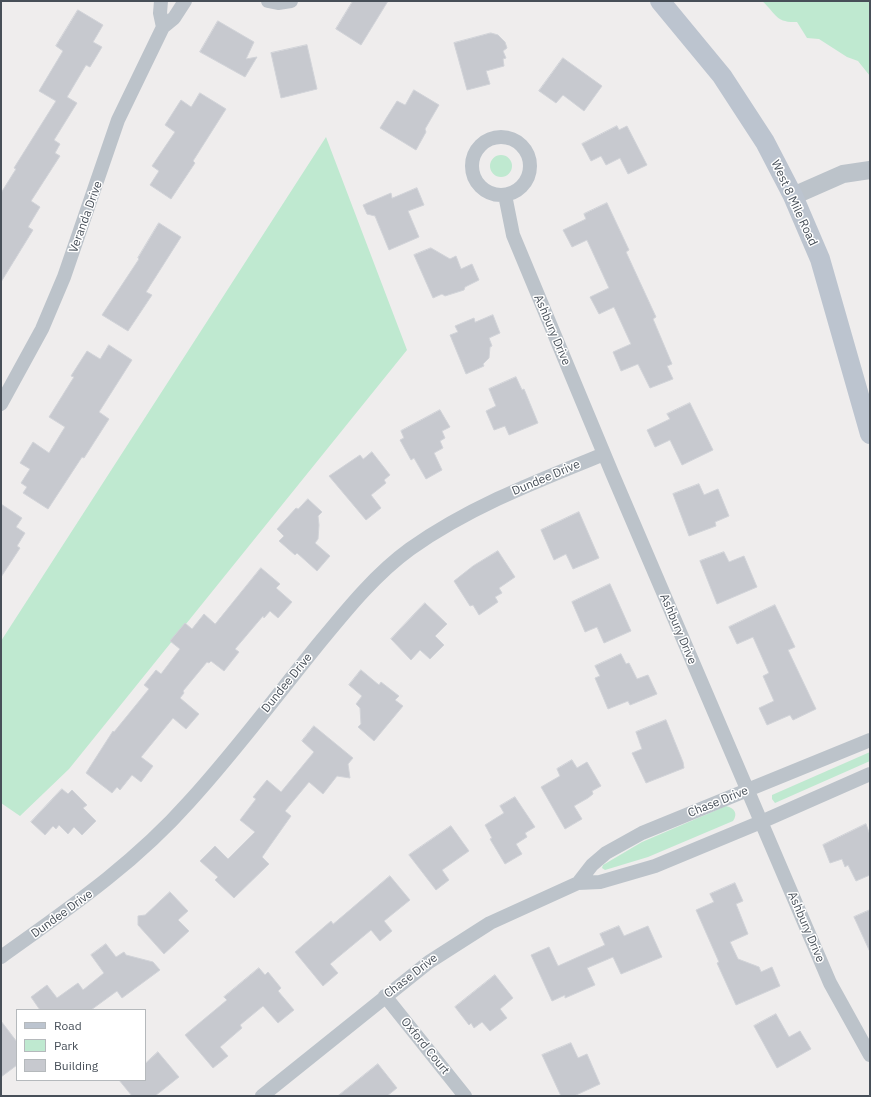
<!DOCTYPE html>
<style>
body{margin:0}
#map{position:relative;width:871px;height:1097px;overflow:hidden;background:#efeded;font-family:"IBM Plex Sans",sans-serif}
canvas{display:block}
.frame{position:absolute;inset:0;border:2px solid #474f58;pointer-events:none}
.legend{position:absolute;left:16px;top:1009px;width:130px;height:72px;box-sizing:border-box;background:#fff;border:1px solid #b5b9bc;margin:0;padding:5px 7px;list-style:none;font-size:12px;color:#474f58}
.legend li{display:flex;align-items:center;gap:8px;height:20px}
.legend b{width:20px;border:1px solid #b5b9bc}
</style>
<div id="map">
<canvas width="871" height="1097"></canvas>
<div class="frame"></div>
<ul class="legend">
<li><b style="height:5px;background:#bcc4cf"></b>Road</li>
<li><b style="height:11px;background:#bfe9d0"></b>Park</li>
<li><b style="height:11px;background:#c7c9cf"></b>Building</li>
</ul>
</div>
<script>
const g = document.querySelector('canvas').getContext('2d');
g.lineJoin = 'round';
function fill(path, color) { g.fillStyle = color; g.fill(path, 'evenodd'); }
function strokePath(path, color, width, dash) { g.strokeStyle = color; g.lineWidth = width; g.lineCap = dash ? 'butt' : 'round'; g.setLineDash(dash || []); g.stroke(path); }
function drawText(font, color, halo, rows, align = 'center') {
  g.font = font + ' "IBM Plex Sans",sans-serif'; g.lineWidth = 3; g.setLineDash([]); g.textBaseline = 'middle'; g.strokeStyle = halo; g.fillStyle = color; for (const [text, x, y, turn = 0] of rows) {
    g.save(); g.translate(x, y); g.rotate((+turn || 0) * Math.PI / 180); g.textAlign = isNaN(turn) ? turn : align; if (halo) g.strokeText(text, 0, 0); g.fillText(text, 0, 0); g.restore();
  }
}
fill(new Path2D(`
 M762,1H870V76L858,61L847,57L819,39L807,38L797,22C775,23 776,13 762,1Z
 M326,137L407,350L69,769L20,816L1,803V641Z
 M490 166a11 11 0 1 1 22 0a11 11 0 1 1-22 0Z
 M870,752V761L775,803L772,799V795Z
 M726,806C735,808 738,814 733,821L648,857L605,870L602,868L603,865L642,842Z`), '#bfe9d0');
const building = new Path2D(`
 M353,1H388L361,45L336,29Z
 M78,10L103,25L93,42L102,47L90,67L86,65L67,97L77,103L54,140L60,144L55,153L60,156L31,201L40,207L28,227L33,230L1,282V193L16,169L14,168L56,101L39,91L63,51L56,46Z
 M218,21L254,42L246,59L257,57L245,77L200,52Z
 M491,33L498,35L505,42L507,48L503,51L506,58L503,59L504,66L486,71L490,84L467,90L454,43Z
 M307,45L317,89L281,98L271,53Z
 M563,58L602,86L584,111L563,95L556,103L539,91Z
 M414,90L439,105L425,129L426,132L416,150L380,128L397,101L405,105Z
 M200,93L226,109L193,161L195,163L171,199L150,185L159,171L152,166L175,132L165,125L181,100L191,107Z
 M617,126L619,130L627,126L647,165L628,174L620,158L606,165L601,156L591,161L582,144Z
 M417,188L424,205L408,211L419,237L389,250L375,216L367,214L363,205L391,193L392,198Z
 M607,203L629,250L626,252L656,317L653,319L672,364L667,366L673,379L650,388L638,364L621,371L613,352L631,344L614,307L599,314L590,297L609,288L587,240L572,247L563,230L586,219L584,214Z
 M159,223L181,237L146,292L152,295L128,331L102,315L139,259L138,258Z
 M431,248L450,259L456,256L461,269L472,264L479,280L465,287L464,290L445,296L442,294L433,298L414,255Z
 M493,315L500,333L489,338L492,346L490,347L489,358L483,364L484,366L466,374L450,335L458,332L455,326L474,318L475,322Z
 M109,345L132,360L99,412L109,419L84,458L82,457L48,509L23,493L27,487L21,483L30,469L20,463L33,442L49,453L65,427L49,417L74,377L71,376L87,351L100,359Z
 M516,377L522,390L524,389L538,423L509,435L505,426L494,430L486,411L496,406L489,389Z
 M690,403L713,450L682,465L670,440L655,447L647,430L670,419L667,414Z
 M440,410L450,427L442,431L445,438L440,441L443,448L434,453L442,470L426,479L414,458L411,460L400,440L404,438L401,431Z
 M372,452L390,475L384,480L386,483L371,495L381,508L366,520L329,476L360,455L363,459Z
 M699,484L704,495L718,489L729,516L715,522L716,526L689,536L673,494Z
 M308,499L322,512L318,516L319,525L318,539L315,543L330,556L317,571L297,553L295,555L279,541L284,536L277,529L296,508L298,509Z
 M1,504L22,518L16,527L25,533L17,546L20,548L1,577Z
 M579,512L599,558L573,569L566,554L554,560L541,530Z
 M498,551L515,577L499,588L502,593L495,597L498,602L479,615L473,605L470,606L454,581L473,566Z
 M724,552L729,562L744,556L757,587L717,604L700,561Z
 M261,568L280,584L276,588L292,602L278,618L270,611L264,618L263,616L235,649L239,652L224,671L211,661L209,663L207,662L183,691L184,693L180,698L199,714L186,729L173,718L141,757L153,766L141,782L132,775L120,790L117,787L112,793L86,773L113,731L114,732L149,689L144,685L156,670L161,674L180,649L170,641L185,623L192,629L204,614L215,624Z
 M610,584L631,631L604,643L597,627L585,632L572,602Z
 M425,603L447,624L435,636L444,645L430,659L420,650L411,660L391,639Z
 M775,605L795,647L788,650L816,709L793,720L790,715L767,725L759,708L774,701L763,676L769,673L753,637L737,644L729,627Z
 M621,654L626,664L629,663L637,679L648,675L657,694L630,705L628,701L608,709L595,678L600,676L595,666Z
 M361,670L379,685L381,682L399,696L395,700L403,706L374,741L358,727L361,724L360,708L356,704L362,696L349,685Z
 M666,720L683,762L684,768L646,783L632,753L642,749L636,732Z
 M314,726L353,758L348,764L350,778L337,776L323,794L309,782L285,811L291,816L262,857L269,864L234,898L215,880L218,877L200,861L215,846L228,859L255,832L240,820L256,799L253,797L267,780L281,792L314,752L302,741Z
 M572,760L577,768L587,762L601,786L592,791L593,794L588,798L574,806L582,819L565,829L541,787L560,776L557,769Z
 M62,789L68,794L72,790L87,805L83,808L96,821L82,835L74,827L68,834L59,825L56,829L53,826L45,835L31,822Z
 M515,797L535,827L525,833L527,837L516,844L522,854L505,864L490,839L492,838L485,825L504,813L500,806Z
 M866,824L870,835V875L856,881L848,865L845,867L842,859L830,863L823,845Z
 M451,826L469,851L442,870L449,880L436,890L409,855Z
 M390,876L410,900L384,921L392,931L380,941L371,930L330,964L338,973L323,986L295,952L331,921L333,924Z
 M735,883L743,901L736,904L748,934L730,942L738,959L759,967L761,972L772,967L780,986L736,1005L717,963L719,962L696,910L714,902L710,894Z
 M170,892L188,911L178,920L189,931L164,954L138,925V916L145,915Z
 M870,910V952L854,917Z
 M619,926L624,936L648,926L662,957L621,974L613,957L587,968L595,985L565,998V995L552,1001L531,955L549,947L558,966L605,945L600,934Z
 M106,944L116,957L124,952L126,955L153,962L160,970L122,998L117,991L91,1010H40L31,997L47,985L57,998L78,983L83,990L104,973L91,955Z
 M259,968L265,975L268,972L281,988L278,991L294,1010L278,1023L263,1006L240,1025L242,1028L220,1047L228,1056L213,1068L185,1035L227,1000L224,997Z
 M495,975L513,998L500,1009L507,1018L490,1031L482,1022L474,1028L471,1023L469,1025L455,1007Z
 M776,1014L789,1037L800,1031L811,1049L777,1068L754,1026Z
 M1,1021L17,1042V1065L1,1077Z
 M571,1043L578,1058L587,1054L600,1084L574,1096H561L542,1055Z
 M158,1052L179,1077L155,1096H132L119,1080H145V1064Z
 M378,1064L397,1088L387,1096H338Z`);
fill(building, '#c7c9cf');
strokePath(building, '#d1d3d8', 1);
strokePath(new Path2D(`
 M161,1L160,13L163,27
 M268,1L278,3L291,1
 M472 166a29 29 0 1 1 58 0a29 29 0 1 1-58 0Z
 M505,195L513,235L612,473L830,983L870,1055
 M1,404L42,329L64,277L118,120L163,27L174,18L185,1
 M578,883L592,865L606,853L642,833L870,740
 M1,957C68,909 134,864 189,802C234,753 274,699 316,647C344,613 374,575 410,549C469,507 537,481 604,454
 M385,996L465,1096
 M262,1096L429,962L490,923L578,883L600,882L655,866L761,822L870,774`), '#bcc3ca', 14);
strokePath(new Path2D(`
 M793,196L843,174L870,170`), '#bcc3ca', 18);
strokePath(new Path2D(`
 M660,1L722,76L765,142L793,196L820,259L870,434`), '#bcc4cf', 20);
drawText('12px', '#474f58', '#fff', [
 ["West 8 Mile Road",794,203,65],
 ["Veranda Drive",86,217,-70],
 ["Ashbury Drive",552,330,67],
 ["Dundee Drive",546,478,-23],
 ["Ashbury Drive",678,629,67],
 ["Dundee Drive",287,683,-51],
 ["Chase Drive",718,802,-22],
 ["Dundee Drive",62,914,-36],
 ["Ashbury Drive",806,927,67],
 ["Chase Drive",411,976,-38],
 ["Oxford Court",425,1046,51]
]);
</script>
